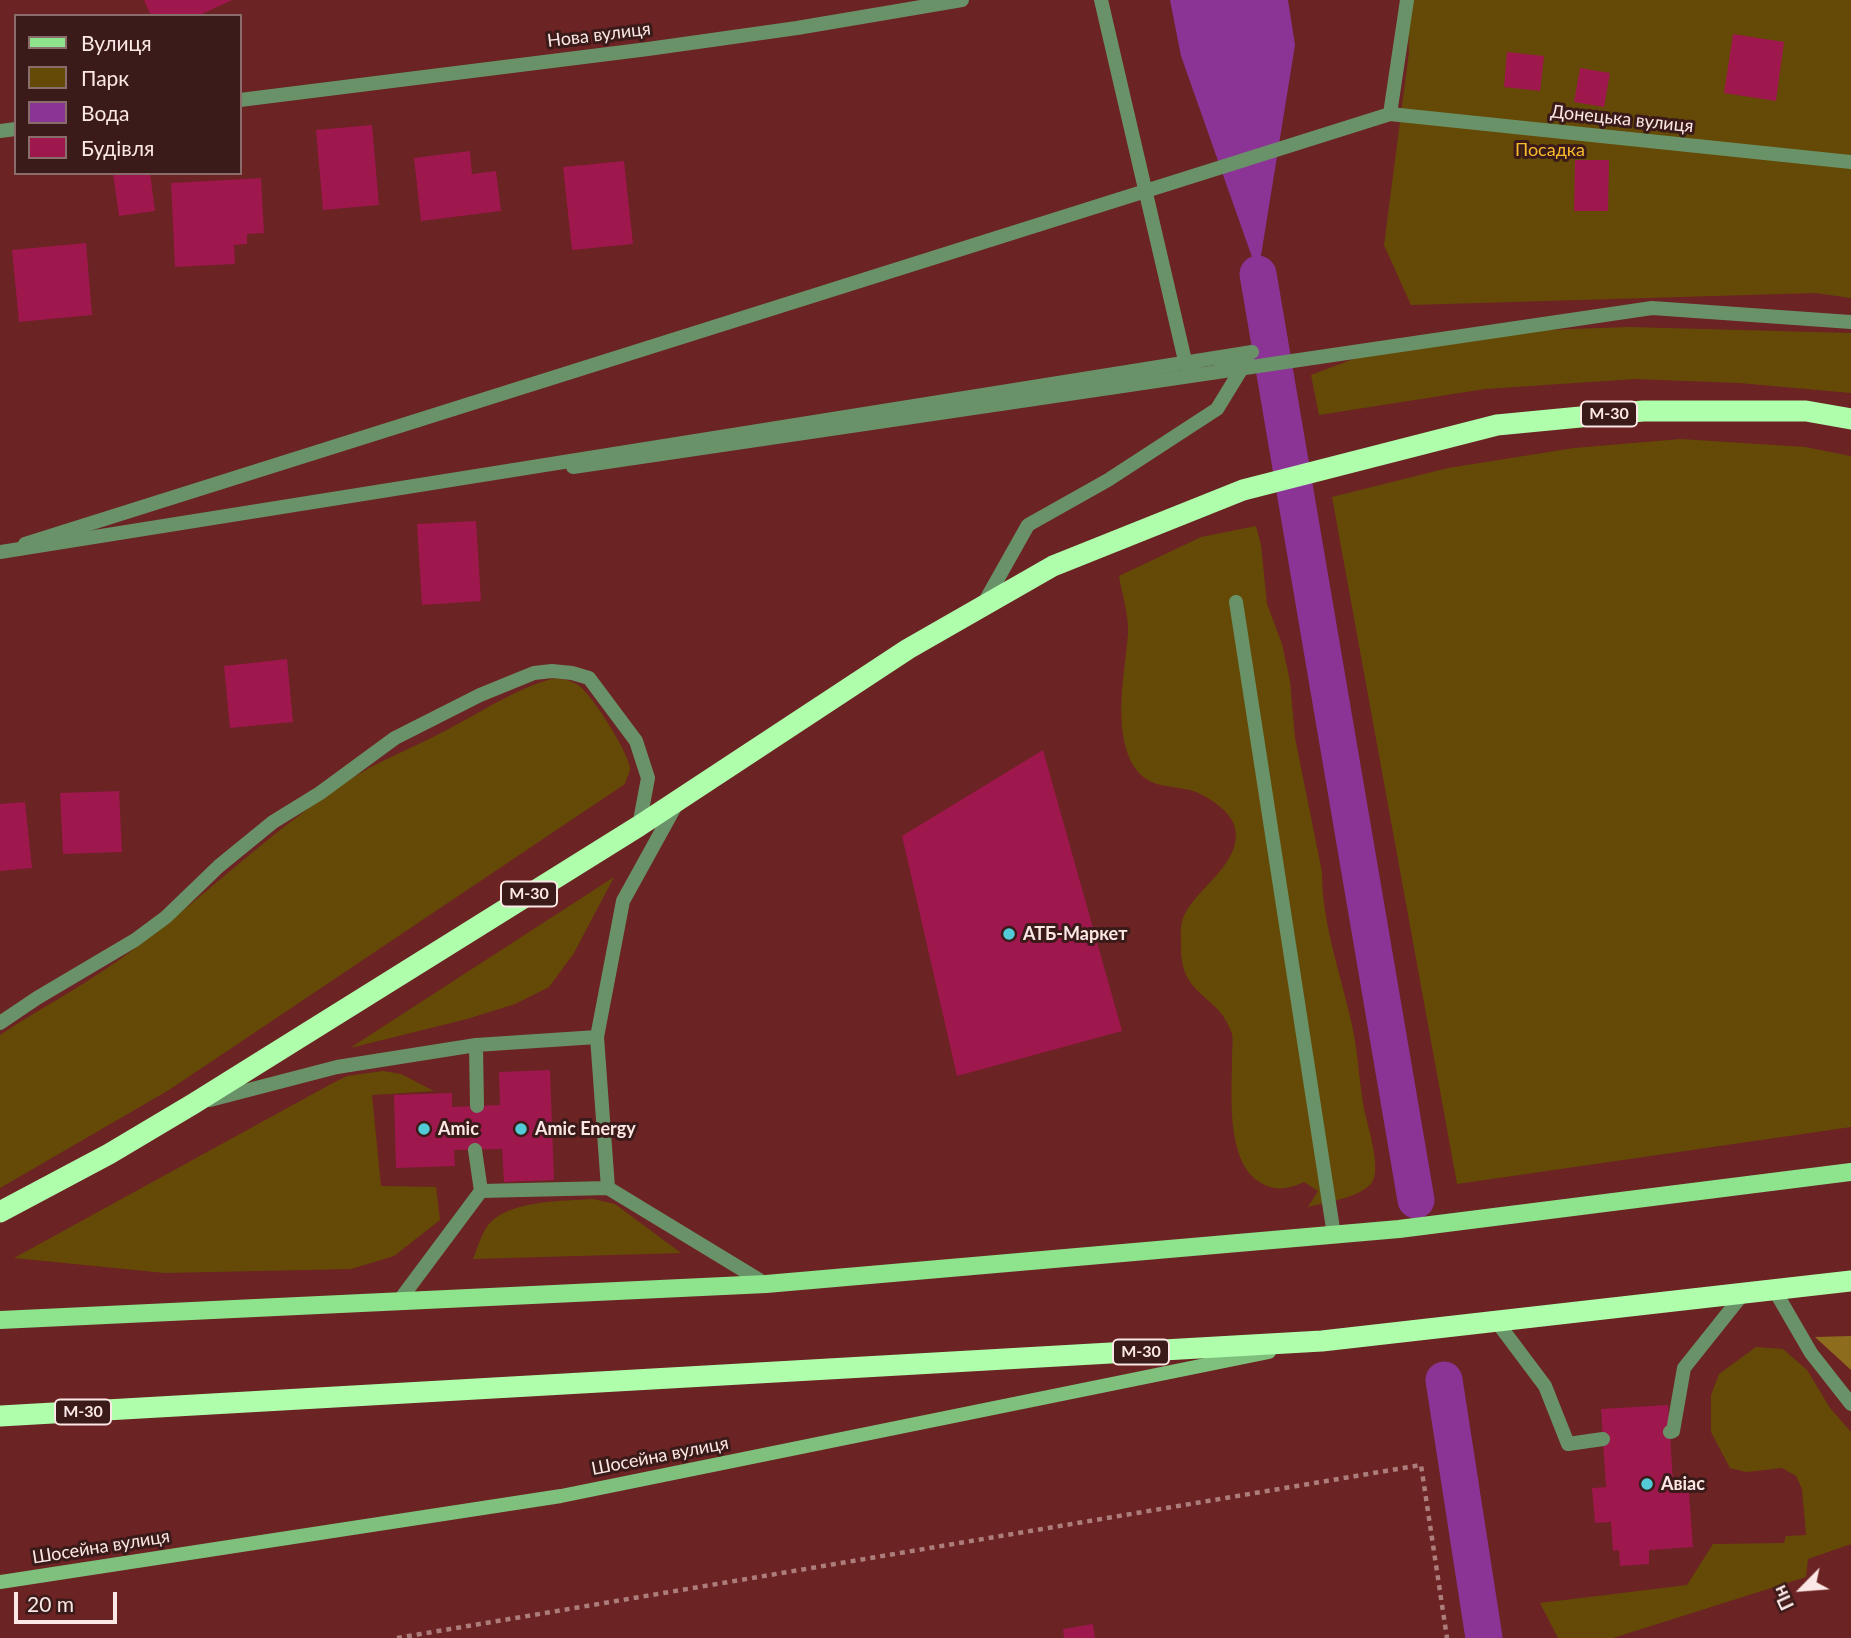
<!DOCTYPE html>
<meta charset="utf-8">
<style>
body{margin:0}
#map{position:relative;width:1851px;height:1638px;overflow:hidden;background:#6b2323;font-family:Lato,sans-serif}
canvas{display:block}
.legend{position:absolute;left:14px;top:14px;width:228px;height:161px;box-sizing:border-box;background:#3b1b19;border:2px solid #886d6b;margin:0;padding:9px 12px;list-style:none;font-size:21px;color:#fbe8e6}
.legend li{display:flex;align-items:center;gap:14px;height:35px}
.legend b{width:35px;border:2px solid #886d6b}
.north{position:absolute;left:1767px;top:1554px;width:70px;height:70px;-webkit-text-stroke:5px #3b1b19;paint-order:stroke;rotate:245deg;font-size:19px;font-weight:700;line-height:28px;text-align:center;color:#fbe8e6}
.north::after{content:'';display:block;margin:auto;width:24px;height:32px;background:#fbe8e6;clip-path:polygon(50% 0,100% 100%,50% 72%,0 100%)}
.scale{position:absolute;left:14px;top:1592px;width:103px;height:32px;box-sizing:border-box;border:4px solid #fbe8e6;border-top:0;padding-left:9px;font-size:21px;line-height:24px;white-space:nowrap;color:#fbe8e6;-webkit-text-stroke:5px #3b1b19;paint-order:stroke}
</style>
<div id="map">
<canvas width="1851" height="1638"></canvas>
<ul class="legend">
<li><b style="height:9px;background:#8ee38d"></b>Вулиця</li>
<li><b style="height:19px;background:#654a07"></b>Парк</li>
<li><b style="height:19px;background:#8c3496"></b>Вода</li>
<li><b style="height:19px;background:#9e184d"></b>Будівля</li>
</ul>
<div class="north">Пн</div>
<div class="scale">20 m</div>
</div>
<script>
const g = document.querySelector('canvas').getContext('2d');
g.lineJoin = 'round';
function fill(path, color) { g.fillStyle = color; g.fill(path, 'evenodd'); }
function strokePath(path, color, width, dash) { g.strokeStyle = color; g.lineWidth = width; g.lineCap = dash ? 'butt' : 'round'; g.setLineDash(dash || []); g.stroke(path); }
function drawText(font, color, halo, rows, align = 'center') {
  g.font = font + ' Lato,sans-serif'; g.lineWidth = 6; g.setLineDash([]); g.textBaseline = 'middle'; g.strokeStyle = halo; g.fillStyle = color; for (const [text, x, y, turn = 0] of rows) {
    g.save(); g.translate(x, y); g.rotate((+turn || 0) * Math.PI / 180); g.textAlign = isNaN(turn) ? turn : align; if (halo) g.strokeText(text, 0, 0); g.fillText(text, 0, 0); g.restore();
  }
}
fill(new Path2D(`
 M1407,0H1851V298L1815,293L1411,305L1384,245L1409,52Z
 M1629,327L1851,333V393L1739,383L1635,379L1485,389L1319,415L1311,375L1388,346L1485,332Z
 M1681,439L1805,447L1851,456V1127L1457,1184L1332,497L1448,468L1574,448Z
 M1256,526L1261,545L1267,604L1282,644L1290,681L1295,738L1322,872C1322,925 1341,974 1352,1025C1358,1052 1359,1081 1364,1109C1368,1126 1379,1163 1374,1178C1368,1197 1326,1202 1308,1207L1318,1191L1304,1182C1286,1190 1272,1192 1255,1179C1226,1154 1232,1092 1232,1057C1232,1049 1234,1039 1231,1031C1217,992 1179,998 1181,943C1181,937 1180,928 1182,922C1189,892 1243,866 1235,828C1232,812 1208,796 1193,791C1174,785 1154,789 1139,773C1110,739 1125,674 1128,634C1129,615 1122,594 1119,576L1201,537Z
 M551,679C562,679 568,679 578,685C591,693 629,753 630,768C630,773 626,779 625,784L169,1090L0,1188V1035C44,1006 92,981 134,949C205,896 269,833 343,784C378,760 419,746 456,725C488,708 516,689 551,679Z
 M614,877L574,953L549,987L515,1004L467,1019L350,1048Z
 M383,1071L401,1074L434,1091L372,1095L381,1186L436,1187L440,1220L394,1256L351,1269L165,1273L14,1258L331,1084L347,1076Z
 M593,1199L615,1204L681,1253L473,1259C477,1249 482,1232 489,1224C510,1200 564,1201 593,1199Z
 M1756,1347L1783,1349L1807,1370L1830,1408L1851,1432V1544L1808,1559L1806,1577L1613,1638H1558L1540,1603L1687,1585L1713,1544L1784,1543L1786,1536L1806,1535L1802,1489L1796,1476L1782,1468L1746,1472L1730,1468L1711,1432V1395L1719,1374Z`), '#654a07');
fill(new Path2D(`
 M1851,1336V1370L1815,1337Z`), '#8e6c1d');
fill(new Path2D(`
 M1170,0H1288L1295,45L1258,274L1181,56Z`), '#8c3496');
strokePath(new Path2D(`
 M1258,274L1416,1200
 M1444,1380L1484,1638`), '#8c3496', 37);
fill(new Path2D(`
 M144,0H232L198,16H151Z
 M1733,34L1784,42L1776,101L1724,93Z
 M1507,52L1544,56L1540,91L1504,87Z
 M1580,68L1610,73L1604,107L1574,102Z
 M372,125L379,205L323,210L316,130Z
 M470,151L472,174L496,171L501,211L421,221L414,158Z
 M1575,160H1609L1608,211H1574Z
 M624,161L633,244L572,250L563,167Z
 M113,173H150L155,211L119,216Z
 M261,178L264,233L247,234V244L234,245L235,264L175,267L171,183Z
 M86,243L92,315L19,322L12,250Z
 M476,521L481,601L422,605L417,524Z
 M287,659L293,722L230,728L224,666Z
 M1043,750L1122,1031L957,1076L902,836Z
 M119,791L122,852L63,854L60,793Z
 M25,802L32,868L0,871V804Z
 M550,1070L554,1180L504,1182L502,1149L454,1150L455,1166L396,1168L394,1095L452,1093V1107L500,1105L499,1072Z
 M1668,1405L1673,1481L1688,1480L1693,1547L1649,1550V1564L1620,1566L1619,1550L1613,1551L1611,1522L1595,1523L1592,1488L1606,1487L1601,1409Z
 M1093,1624L1095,1638H1064L1063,1629Z`), '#9e184d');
strokePath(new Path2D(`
 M397,1638L1421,1465L1447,1638`), '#ad7d7c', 4.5, [5, 5]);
strokePath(new Path2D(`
 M1390,114L1851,162
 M1236,602L1334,1235
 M983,605L1028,525L1108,480L1217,409L1247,360
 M597,1037L608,1188
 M476,1045L477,1106
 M210,1100L337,1067L476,1045L597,1037L623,901L676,805
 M475,1150L481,1191
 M1775,1291L1811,1353L1851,1404
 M399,1301L481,1191L608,1188L766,1284
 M1497,1322L1545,1386L1568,1444L1603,1439
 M1670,1432L1673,1431L1684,1368L1743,1294`), '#699268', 14);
strokePath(new Path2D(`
 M1101,0L1186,365L1195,363
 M240,100L648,49L797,28L962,0
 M0,131L16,129
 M573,467L1652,308L1851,322
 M25,544L1390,114L1407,0
 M0,1023L37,998L135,940L166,917L219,866L273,822L320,793L395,738L480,695L534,673L552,671L572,673L589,678L636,741L648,778L639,826`), '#699268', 14);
strokePath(new Path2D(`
 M0,1582L561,1496L1269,1352`), '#7fc07d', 14);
strokePath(new Path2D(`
 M0,1320L766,1284L1399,1229L1851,1172`), '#8ee38d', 18);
strokePath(new Path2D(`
 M0,1212L109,1154L193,1104L639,826L908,649L1053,566L1243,490L1497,425L1643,411H1806L1851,419
 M0,1416L1322,1341L1851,1281`), '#aefeac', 21);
strokePath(new Path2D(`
 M0,552L1252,352L1218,360`), '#699268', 14);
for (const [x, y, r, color] of [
 [1009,934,7,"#52cbd7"],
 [424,1129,7,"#52cbd7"],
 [521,1129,7,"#52cbd7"],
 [1647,1484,7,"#52cbd7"]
]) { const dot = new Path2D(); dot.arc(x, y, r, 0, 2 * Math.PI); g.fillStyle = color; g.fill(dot); strokePath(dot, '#3b1b19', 2.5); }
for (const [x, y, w] of [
 [1609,414,56],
 [529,894,56],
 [1141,1352,56],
 [83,1412,56]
]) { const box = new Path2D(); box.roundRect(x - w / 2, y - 12.5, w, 25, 5); g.fillStyle = '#3b1b19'; g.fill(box); strokePath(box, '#fbe8e6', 2); }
drawText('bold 16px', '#fbe8e6', null, [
 ["М-30",1609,414],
 ["М-30",529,894],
 ["М-30",1141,1352],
 ["М-30",83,1412]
]);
drawText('18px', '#fbe8e6', '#3b1b19', [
 ["Нова вулиця",599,35,-7],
 ["Донецька вулиця",1622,119,6],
 ["Шосейна вулиця",660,1456,-11],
 ["Шосейна вулиця",101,1547,-9]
]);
drawText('18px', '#f7bc2b', '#3b1b19', [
 ["Посадка",1550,150]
]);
drawText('bold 18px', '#fbe8e6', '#3b1b19', [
 ["АТБ-Маркет",1023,934],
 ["Amic",438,1129],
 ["Amic Energy",535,1129],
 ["Авіас",1661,1484]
], 'left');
</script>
